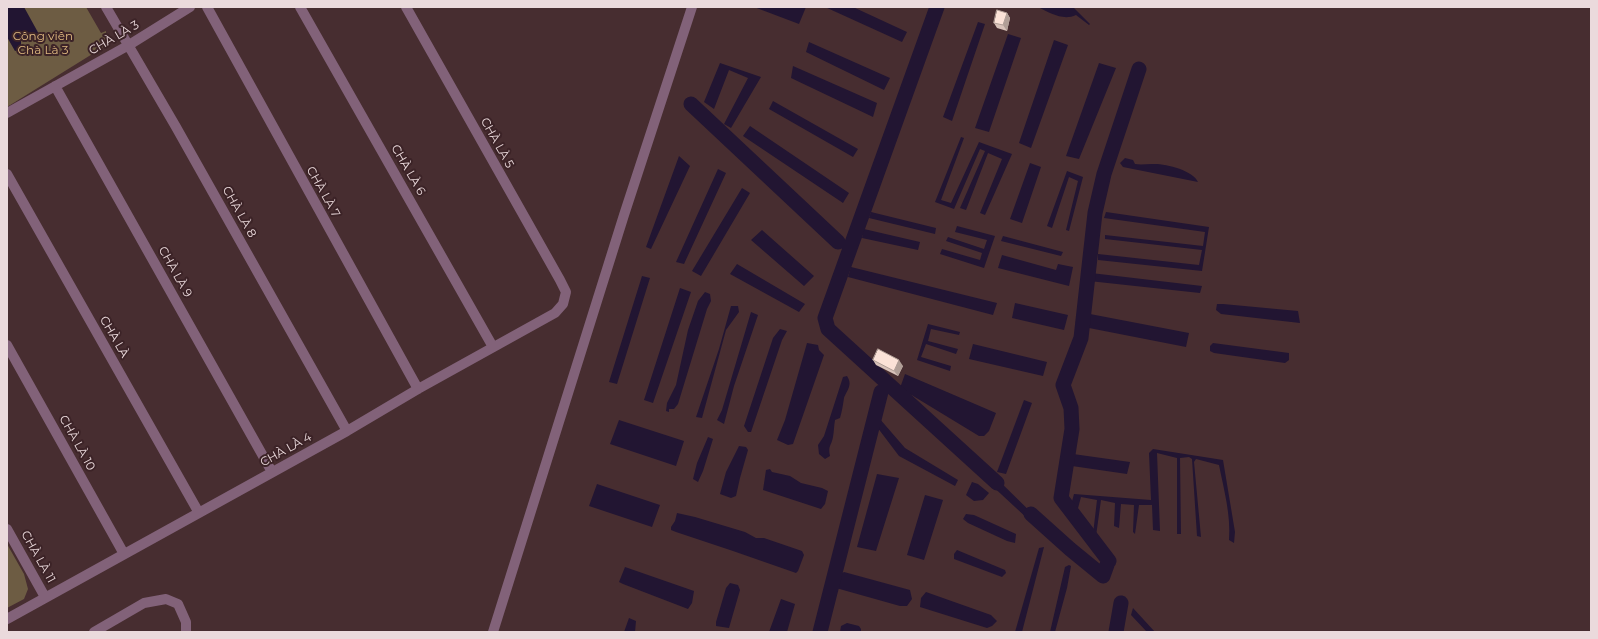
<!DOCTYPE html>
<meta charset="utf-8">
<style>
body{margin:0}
#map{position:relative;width:1598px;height:639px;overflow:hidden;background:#472d30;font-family:Montserrat,sans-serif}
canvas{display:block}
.frame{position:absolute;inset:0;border:8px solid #ebdadc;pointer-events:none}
</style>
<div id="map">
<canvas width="1598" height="639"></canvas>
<div class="frame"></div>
</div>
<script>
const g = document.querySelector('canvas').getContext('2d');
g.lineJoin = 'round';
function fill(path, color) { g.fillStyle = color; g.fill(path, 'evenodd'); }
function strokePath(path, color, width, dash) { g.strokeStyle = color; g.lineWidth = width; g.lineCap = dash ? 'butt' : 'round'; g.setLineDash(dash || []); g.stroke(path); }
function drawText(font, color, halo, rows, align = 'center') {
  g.font = font + ' Montserrat,sans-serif'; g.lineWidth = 4; g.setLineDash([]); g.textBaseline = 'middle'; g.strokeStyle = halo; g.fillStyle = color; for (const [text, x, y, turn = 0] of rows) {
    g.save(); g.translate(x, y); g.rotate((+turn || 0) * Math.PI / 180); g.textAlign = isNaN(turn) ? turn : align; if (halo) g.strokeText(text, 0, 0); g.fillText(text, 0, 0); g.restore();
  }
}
fill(new Path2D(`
 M7,7H86L101,33L106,31V43L102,48L7,107Z
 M7,544L24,574L28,589L24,599L7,608Z`), '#6d5c43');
fill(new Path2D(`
 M7,7H24L40,36L38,38C30,37 28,34 21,41V46L18,50L15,51L7,37Z
 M754,7H806L799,24Z
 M825,7H853L907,32L902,42Z
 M1038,7H1073L1090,24L1089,25L1076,15C1063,21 1050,13 1038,7Z
 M978,22L985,24L952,121L943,117Z
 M1008,34L1021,38L989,132L975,128Z
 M1054,40L1068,45L1031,148L1019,143Z
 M809,42L890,78L884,90L806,52Z
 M720,63L761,77L731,128L724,124L748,78L729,70L714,109L704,102Z
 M1099,63L1116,68L1079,159L1066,156Z
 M793,66L877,103L873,117L791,78Z
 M773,101L858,149L853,157L769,109Z
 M750,126L849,193L843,203L743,136Z
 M961,137L964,138L941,200L951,203L979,142L1012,154L985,215L980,213L1002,159L988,153L966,210L960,208L985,151L980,149L954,209L935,202Z
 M679,156L690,166L651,249L646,247Z
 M1125,158L1133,160L1135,164C1141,165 1146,164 1152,164C1164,163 1193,170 1198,182L1123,167L1120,163Z
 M1030,163L1041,167L1022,223L1010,219Z
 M718,169L726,173L684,264L676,262Z
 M1067,171L1083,177L1069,231L1066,230L1078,181L1069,177L1052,228L1047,226Z
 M742,188L750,193L701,276L692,271Z
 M871,212L936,228L935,234L869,218Z
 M1106,212L1209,227L1202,271L1098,260V254L1199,265L1202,250L1105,239V235L1203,246L1205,232L1104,218Z
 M957,226L995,236L984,268L940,254L942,249L980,260L982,253L946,241L948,237L984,249L987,240L955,232Z
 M864,229L920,242L918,250L862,238Z
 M762,230L814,276L804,286L751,240Z
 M1003,236L1063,252L1061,256L1001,241Z
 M1002,255L1056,270L1058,264L1073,267L1069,286L998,268Z
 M737,264L805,304L799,312L730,274Z
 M851,267L997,303L993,315L848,277Z
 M1091,273L1202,286L1200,293L1089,281Z
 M642,276L650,278L617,384L609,382Z
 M680,288L691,292L653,403L644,400Z
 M705,292L710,294L711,301L707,309L678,404L674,409H669V412L666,411L667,403L676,385L688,330L698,301Z
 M1015,303L1068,315L1064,330L1012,318Z
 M1217,304H1223L1298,311L1300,323L1221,314L1216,310Z
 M731,306H738L739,312L726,330L702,418L696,417L719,349Z
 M751,312L758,315L734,386L724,424L717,420L722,410Z
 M1090,314L1189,333L1186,347L1089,328Z
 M928,324L960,332L959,335L931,329L928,341L958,349L956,354L926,344L921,357L951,366L950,371L917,360Z
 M780,329L787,331L782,340L751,432H748L744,426L773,338Z
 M807,343L818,345L819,350L824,355L793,444L788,445L777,440L785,420Z
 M1213,343L1289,353V360L1285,363L1214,353L1210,351V346Z
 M973,344L1047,362L1043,376L969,359Z
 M905,374L996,413L989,431L984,436H979L900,388Z
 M847,376C853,385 847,390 844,398C843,405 842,411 840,418L835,420C834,426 834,431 833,437C831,447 828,445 830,456L825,459L819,454L818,445L824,436L843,377Z
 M1024,400L1032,403L1006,474L997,472Z
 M879,418L905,448L958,480L955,486L899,456L874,423Z
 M619,420L684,441L676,466L610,444Z
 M708,437L713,439L703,471L698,482L693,479L697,463Z
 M739,446L746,447L748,450L740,478L736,496L731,498L720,494L726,472Z
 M1153,449L1223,460L1235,532L1234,543L1229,540C1231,515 1224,490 1219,465L1196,459L1194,462L1201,537L1197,536L1192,459L1189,457L1180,458L1181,534H1177V458L1157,453L1160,531L1153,530L1152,505H1139L1135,534L1133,532L1134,505L1121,504L1119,528L1114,526L1115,503L1101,500L1096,536L1093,534L1097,500L1081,497L1077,512L1071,505L1074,494L1151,500L1149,453Z
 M1073,454L1130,462L1127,474L1072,466Z
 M770,469L772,472L790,476L801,483L822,488L828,491L825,504L821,509L763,490L766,470Z
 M984,470L989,471L1047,528L1042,532L988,482L982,473Z
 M877,474L899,478L876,551L857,547Z
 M972,482L978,484L989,493L983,500L974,501L966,495Z
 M597,484L660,505L652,527L589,506Z
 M925,495L943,500L924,560L907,555Z
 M677,513L695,517L745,532L756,538H764L802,551L804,555L798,571L796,573L733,551L676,532L671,530V527L675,521Z
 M966,514L974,515L1016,534L1015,543L1007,541L968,523L963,519Z
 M1044,547L1022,632H1015L1039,548Z
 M957,550L1005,570L1006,573L1002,577L954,559V554Z
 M1069,565L1071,566L1067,588L1055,632H1050L1065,567Z
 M625,567L694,591L692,603L688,609L623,584L619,582Z
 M844,572L910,590L912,599L907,606H900L836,588L834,584L838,576Z
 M730,583L738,585L740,590L729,628L716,626V622L726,588Z
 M926,592L991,615L997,621L992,626L987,628L920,607L921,598Z
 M781,599L795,604L787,632H769Z
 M1133,608L1155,632H1147L1131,615Z
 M629,618L636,621L635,632H624Z
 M847,623L859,626L861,629V632H840L841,626Z`), '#221532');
strokePath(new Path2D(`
 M937,7L825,318L828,329L997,483
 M691,104L838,242
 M1031,514L1070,549L1103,576L1107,565
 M1109,561L1061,498L1072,429L1071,408L1063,385L1081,338L1095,213L1104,174L1139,69
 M820,632L881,392
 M1116,632L1121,603`), '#221532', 15);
strokePath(new Path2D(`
 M106,7L176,127L347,431
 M207,7L418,389
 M300,7L493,347
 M55,86L272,472
 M7,113L129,45L190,7
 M7,174L199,513
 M7,345L124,554
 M7,529L45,597
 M7,619L347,431L418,389L555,313L563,304L566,292L560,280L406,7
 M94,632L144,603L166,599L178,604L186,622V632
 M493,632L624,215L692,7`), '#826279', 10);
fill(new Path2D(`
 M1007,13L1010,18L1007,31L997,28L994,23Z
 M873,360L903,366L898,376L876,365Z`), '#d8c2b9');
fill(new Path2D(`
 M1007,13L1010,18L1007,31L1003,25Z
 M899,360L903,366L898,376L894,371Z`), '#b09e96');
const building = new Path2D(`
 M997,10L1007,13L1003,25L994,23Z
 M878,349L899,360L894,371L873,360Z`);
fill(building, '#fbe2d7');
strokePath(building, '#b09e96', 1);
drawText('12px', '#dfb980', '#3c2327', [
 ["Công viên",43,36],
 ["Chà Là 3",43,50]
]);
drawText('12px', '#ebdadc', '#3c2327', [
 ["CHÀ LÀ 3",114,38,-30],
 ["CHÀ LÀ 5",497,143,61],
 ["CHÀ LÀ 6",408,170,60],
 ["CHÀ LÀ 7",323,192,61],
 ["CHÀ LÀ 8",239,212,61],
 ["CHÀ LÀ 9",175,272,61],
 ["CHÀ LÀ",114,337,60],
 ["CHÀ LÀ 10",77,443,61],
 ["CHÀ LÀ 4",286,450,-29],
 ["CHÀ LÀ 11",38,557,61]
]);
</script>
